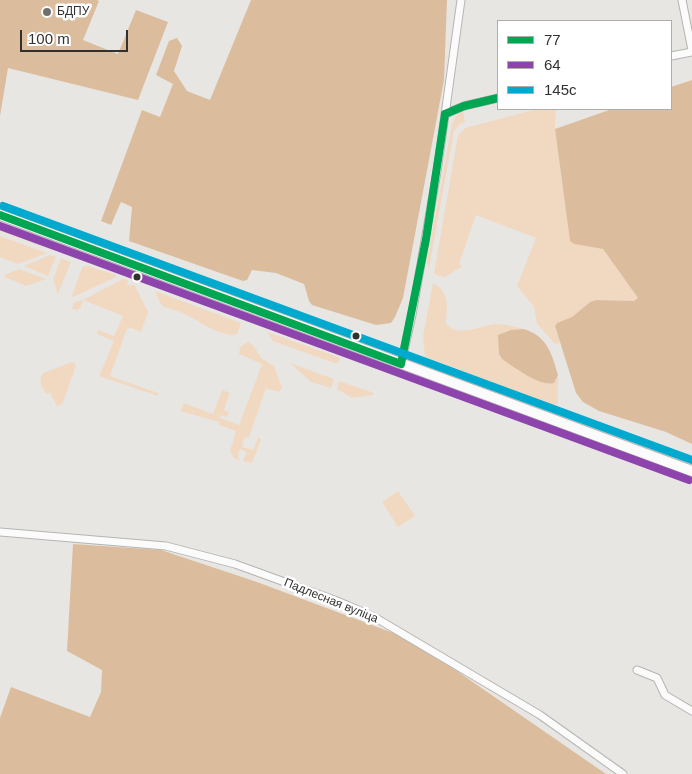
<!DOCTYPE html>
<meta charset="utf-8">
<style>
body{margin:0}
#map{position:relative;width:692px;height:774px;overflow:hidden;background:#e8e6e3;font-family:Arial,sans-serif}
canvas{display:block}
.legend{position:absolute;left:497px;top:20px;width:175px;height:90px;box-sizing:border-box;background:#fff;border:1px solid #adadac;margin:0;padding:6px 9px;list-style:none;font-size:15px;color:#333130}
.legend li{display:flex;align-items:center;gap:10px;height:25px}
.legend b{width:25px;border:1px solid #adadac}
.scale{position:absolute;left:20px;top:30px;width:108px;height:22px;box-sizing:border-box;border:2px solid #333130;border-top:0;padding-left:6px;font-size:15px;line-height:18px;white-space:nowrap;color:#333130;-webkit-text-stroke:4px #fff;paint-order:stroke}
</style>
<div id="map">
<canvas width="692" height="774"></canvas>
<ul class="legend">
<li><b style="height:6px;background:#00a651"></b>77</li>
<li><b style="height:6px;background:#8e44ad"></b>64</li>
<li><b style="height:6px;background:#00a9ce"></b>145с</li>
</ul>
<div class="scale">100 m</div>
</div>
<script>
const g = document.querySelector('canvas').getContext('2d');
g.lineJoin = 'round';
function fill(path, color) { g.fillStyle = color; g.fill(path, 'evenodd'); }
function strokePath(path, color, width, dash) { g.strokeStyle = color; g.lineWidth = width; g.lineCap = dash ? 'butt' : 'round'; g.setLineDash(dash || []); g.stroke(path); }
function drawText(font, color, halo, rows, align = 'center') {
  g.font = font + ' Arial,sans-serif'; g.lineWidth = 5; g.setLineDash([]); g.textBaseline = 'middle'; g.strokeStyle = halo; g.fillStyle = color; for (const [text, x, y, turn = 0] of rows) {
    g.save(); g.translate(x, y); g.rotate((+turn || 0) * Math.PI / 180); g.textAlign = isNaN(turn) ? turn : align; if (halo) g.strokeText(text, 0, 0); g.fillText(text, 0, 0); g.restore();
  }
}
fill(new Path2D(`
 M537,109H556L555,129L570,240L574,244L603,249L638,298L634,301L597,300L590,302L572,317L557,323L555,326L560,343L555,344L537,324L534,307L517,286L536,238L476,215L459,264L463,266L445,277L437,275L434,273L458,135L465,128Z
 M463,111L465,122L460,124L454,131L429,268L427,263L428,255L452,124L457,115Z
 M0,223L61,245C58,250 55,251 49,249L0,231Z
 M0,236L47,253L18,264L0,257Z
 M50,255L56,257L48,276L24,266Z
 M61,258L71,262L58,294L53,280Z
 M84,266H88L116,275V277L71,298L82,268Z
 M19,269L46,279L26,286L5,277L4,275Z
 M123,279L128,280L127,284L131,286L133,284L135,286L148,312L141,332L131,328L127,329L110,376L158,393V396L99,376L114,341L97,334L98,330L114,336L123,316L83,300L80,308L77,310L72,309L74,302L83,300Z
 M433,283C450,292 447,306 446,323C456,339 482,325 496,324C505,324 515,327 524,329L511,330L499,354L502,359C514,367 540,386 554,383L558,375V403L555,405L547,407L521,397L461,370L425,357L423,336Z
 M167,290L183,292L241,312L244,319L166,291Z
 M155,291L241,323L237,334C224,338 203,324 192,318C183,312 172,310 162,306Z
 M254,317L377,361V366L250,321L251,318Z
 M267,332L338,357L340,358L337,364L273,341Z
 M248,342L254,346L261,358L274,366L282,388L279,392L266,388L249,437L244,438L242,447L253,450L258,438L261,439L252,463L243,461L247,452L240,449L238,454L239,460L234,458L230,451L236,431L219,425V422L180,411L184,403L213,414L222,390L230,393L224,410L229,412L227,417L221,415L220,418L239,425L262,364L239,354L240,347Z
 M72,362H74L76,366L63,402L62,404L57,406L50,393L46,394C43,387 37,380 43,373Z
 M290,363L334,379L331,388L311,382Z
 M339,381L374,393L373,395L352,398L337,389Z
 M398,491L415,516L398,527L382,502Z`), '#f1d9c1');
fill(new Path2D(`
 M0,0H97L99,1L83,40L118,54L136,10L168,22L138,100L8,68L0,116Z
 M251,0H447L444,80L403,298L395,317L391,323L376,325L312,305L309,301L304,284L276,273L252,270L247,280L243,281L129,241L132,207L121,202L111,225L101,221L142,110L160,117L173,84L156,75L169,41L177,38L182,46L174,71L187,91L210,100Z
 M692,80V444L666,432L599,411L583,402L576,393L555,326L557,323L572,317L590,302L597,300L634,301L638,298L603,249L574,244L570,241L555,129L612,109H671V87Z
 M524,329C547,336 552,354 558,375L554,383C540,387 514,367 502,359L499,354L498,335L511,330Z
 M73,544L161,550L257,582L412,640L606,774H0V718L11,687L90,717L101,692L102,670L67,651Z`), '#dbbd9e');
const minor = new Path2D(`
 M682,0L692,50
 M671,56L692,52
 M445,114L464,106L498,98
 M401,364L412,315L437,172L461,0
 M0,532L166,546L235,564L337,601L376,618L540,715L623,774
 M637,670L657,678L665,695L692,711`);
const secondary = new Path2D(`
 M0,215L692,471`);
strokePath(minor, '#b6b4b2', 9);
strokePath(secondary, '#b6b4b2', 12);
strokePath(minor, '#fcfbfb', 7);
strokePath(secondary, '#fcfbfb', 10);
strokePath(new Path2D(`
 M445,114L464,106L498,98
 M0,215L401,364
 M401,364L426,239L445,114`), '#00a651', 8);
strokePath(new Path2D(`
 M0,226L689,480`), '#8e44ad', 8);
strokePath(new Path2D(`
 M3,206L692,460`), '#00a9ce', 8);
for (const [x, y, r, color] of [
 [47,12,5,"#72706f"],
 [137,277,4.5,"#333130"],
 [356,336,4.5,"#333130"]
]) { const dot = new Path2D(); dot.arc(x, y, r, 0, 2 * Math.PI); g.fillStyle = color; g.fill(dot); strokePath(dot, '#fff', 2); }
drawText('12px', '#333130', '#fff', [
 ["БДПУ",57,12]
], 'left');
drawText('12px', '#333130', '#fff', [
 ["Падлесная вуліца",331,601,22]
]);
</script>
